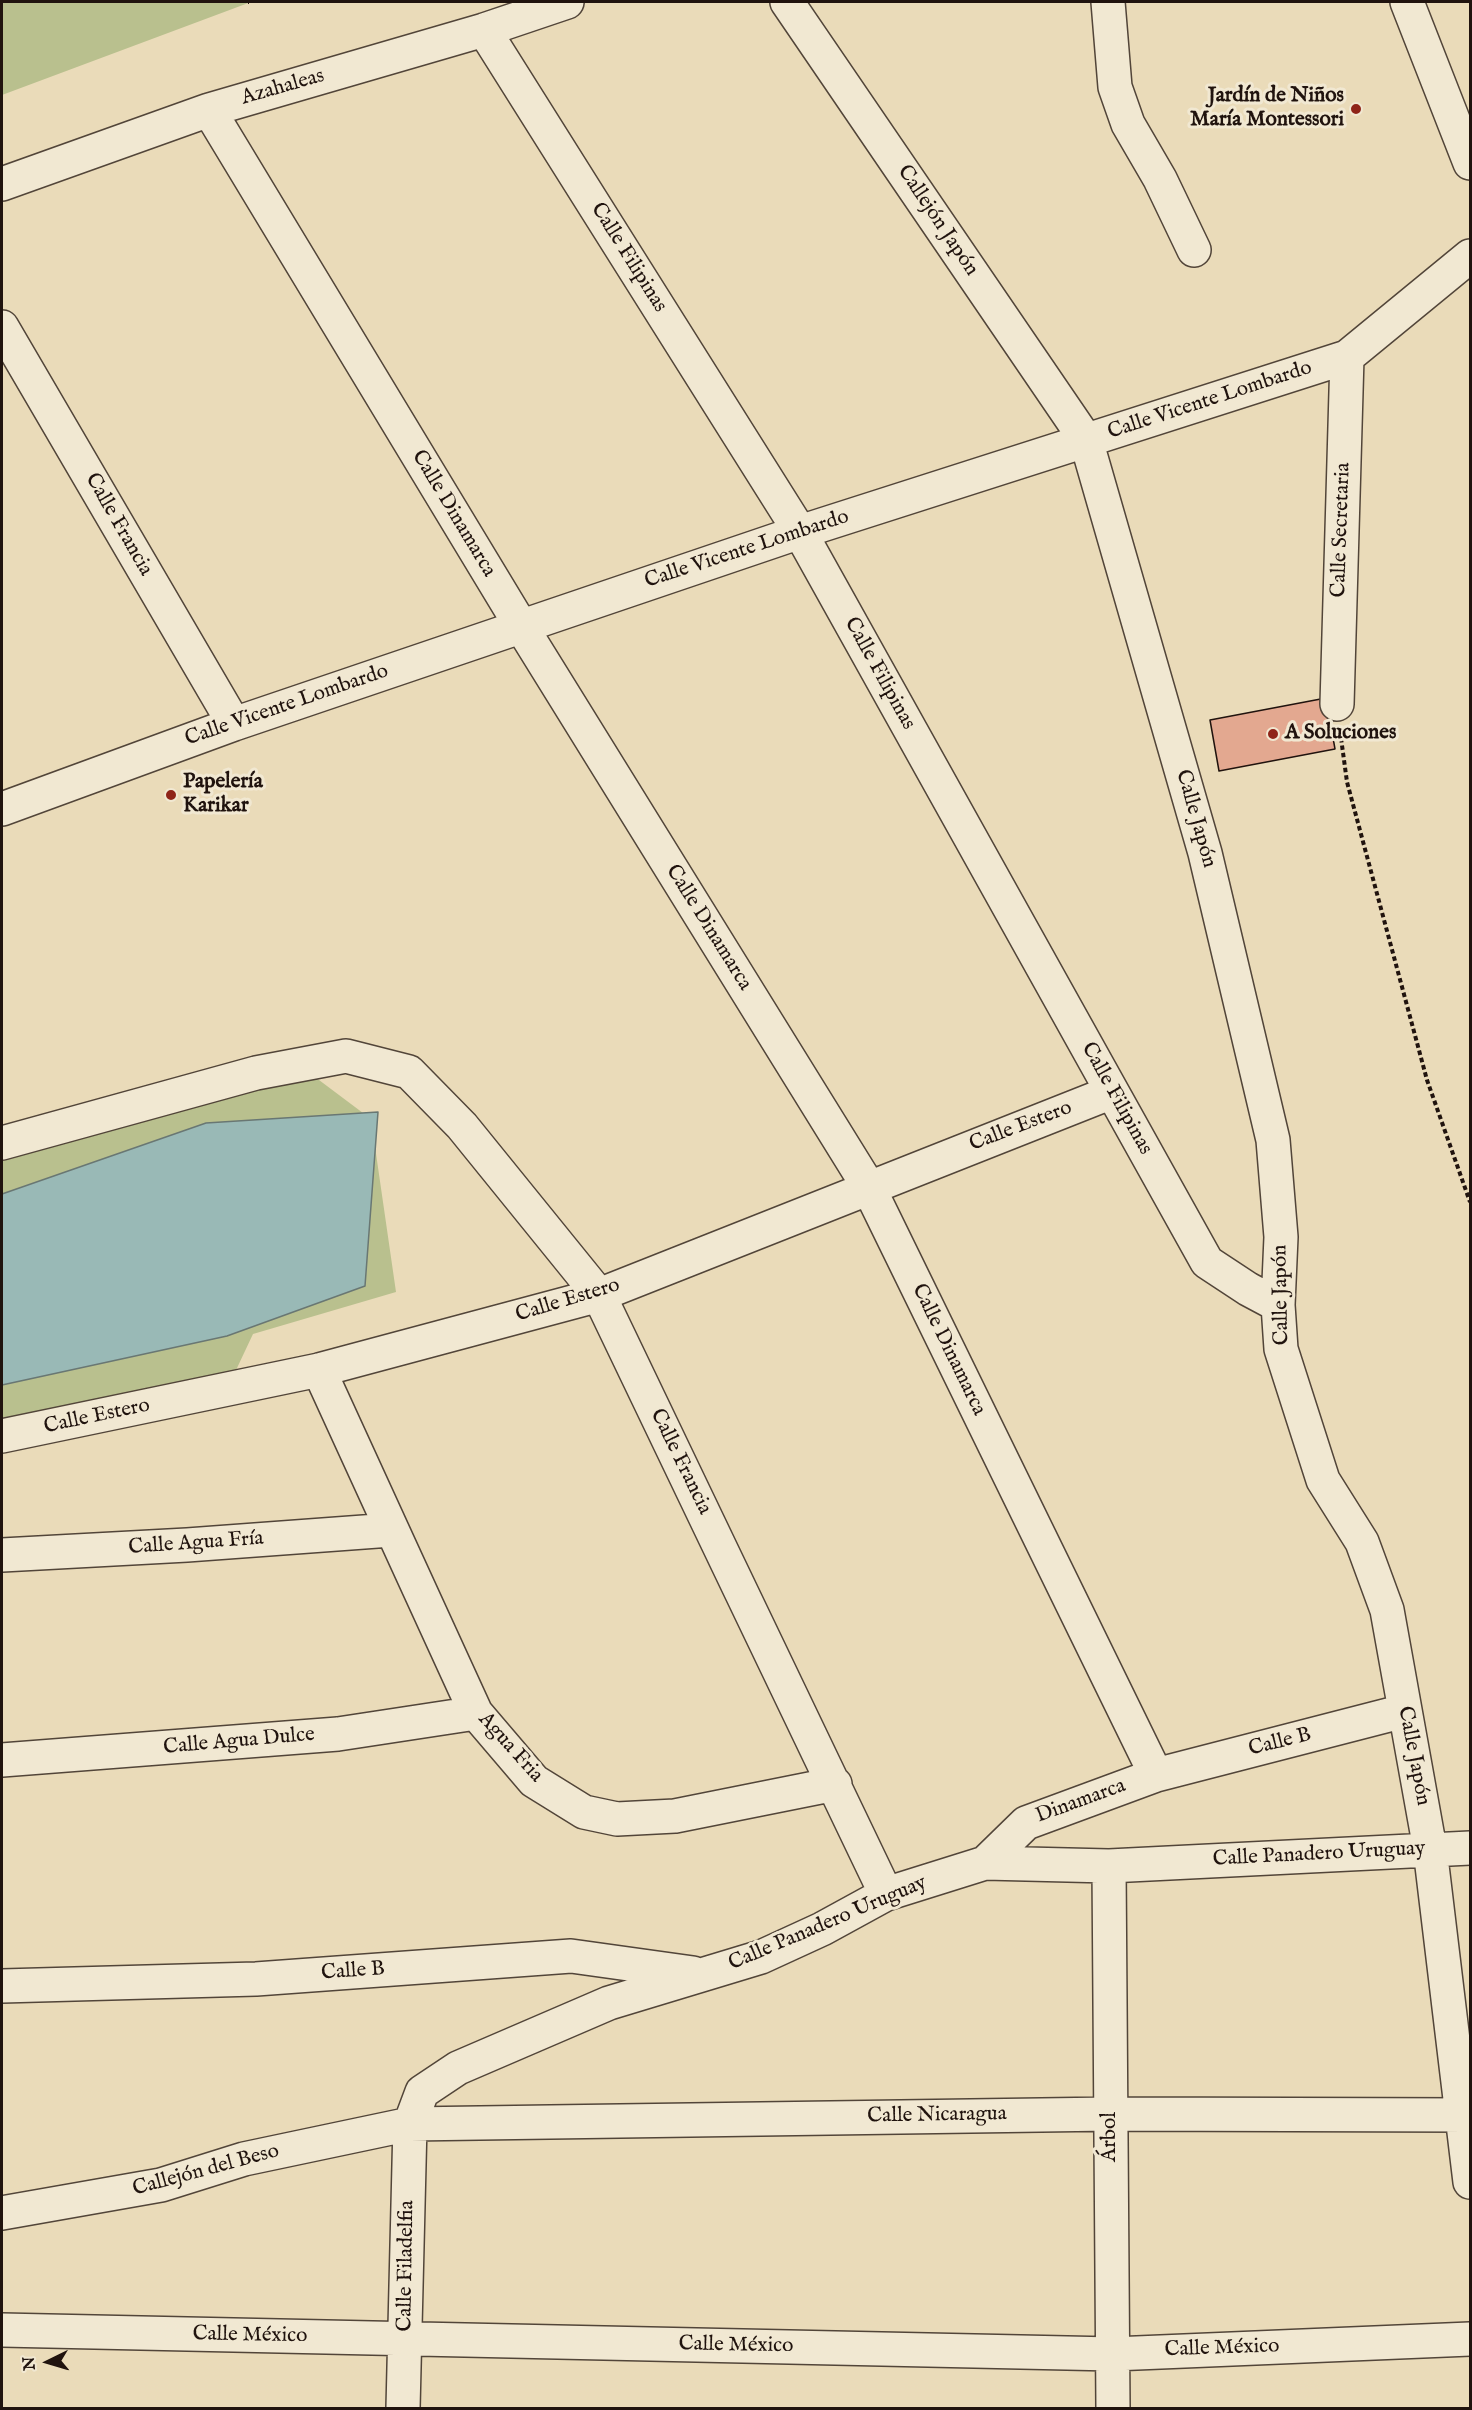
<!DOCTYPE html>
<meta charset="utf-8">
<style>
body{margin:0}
#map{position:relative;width:1472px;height:2410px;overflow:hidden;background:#eadbb9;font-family:"IM FELL English",serif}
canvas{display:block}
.frame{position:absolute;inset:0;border:3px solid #20130e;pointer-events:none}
.north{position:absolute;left:18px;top:2332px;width:60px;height:60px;-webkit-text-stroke:4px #f1e8d2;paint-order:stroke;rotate:265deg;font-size:16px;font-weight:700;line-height:24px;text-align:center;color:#20130e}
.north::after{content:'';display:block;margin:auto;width:21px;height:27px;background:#20130e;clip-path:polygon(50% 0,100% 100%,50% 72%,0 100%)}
</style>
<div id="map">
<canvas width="1472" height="2410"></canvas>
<div class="frame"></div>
<div class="north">N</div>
</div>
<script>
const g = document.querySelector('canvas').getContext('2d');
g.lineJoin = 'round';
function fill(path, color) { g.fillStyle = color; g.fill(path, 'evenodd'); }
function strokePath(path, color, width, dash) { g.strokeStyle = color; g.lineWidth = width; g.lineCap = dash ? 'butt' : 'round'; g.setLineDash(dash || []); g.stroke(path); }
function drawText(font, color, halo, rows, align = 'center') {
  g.font = font + ' "IM FELL English",serif'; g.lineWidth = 6; g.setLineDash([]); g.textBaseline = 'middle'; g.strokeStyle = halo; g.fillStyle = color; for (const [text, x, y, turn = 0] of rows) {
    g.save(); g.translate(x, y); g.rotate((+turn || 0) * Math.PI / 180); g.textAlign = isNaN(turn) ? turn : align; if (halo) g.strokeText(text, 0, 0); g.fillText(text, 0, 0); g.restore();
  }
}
fill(new Path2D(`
 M2,2H251L2,95Z
 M267,1074L315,1077L371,1119L396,1292L253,1334L229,1385L2,1428V1149Z`), '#b9c08e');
const water = new Path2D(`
 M378,1112L365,1286L227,1336L2,1385V1194L206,1123Z`);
fill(water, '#99b9b6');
strokePath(water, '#697773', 1.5);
const building = new Path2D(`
 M1326,698L1335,749L1219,771L1210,720Z`);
fill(building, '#e3a890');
strokePath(building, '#20130e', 1.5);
const minor = new Path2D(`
 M787,2L1086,440L1205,853L1273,1140L1281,1237L1278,1305L1281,1349L1323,1480L1362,1542L1387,1610L1430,1849L1470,2182
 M1108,2L1115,87L1128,124L1160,179L1194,250
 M1407,2L1470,163
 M484,30L800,532L1207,1262L1248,1289L1278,1305
 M209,110L521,626L868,1186L1156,1775
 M2,184L209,110L484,30L567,2
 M2,327L234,724
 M1337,704L1347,357
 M2,809L234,724L800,532L1347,357L1470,256
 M2,1143L256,1073L346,1056L409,1072L462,1126L599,1295L886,1894
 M319,1370L476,1713L534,1781L584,1812L617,1819L675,1816L835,1784
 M2,1436L319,1370L599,1295L1112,1092
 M2,1555L187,1545L391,1530
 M2,1760L338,1734L476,1713
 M985,1863L1026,1823L1156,1775L1404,1711
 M1109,1866L1113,2408
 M2,1986L256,1979L571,1956L693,1973
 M2,2213L161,2185L244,2159L410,2124L1111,2114L1470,2115
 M2,2330L1113,2354L1470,2339
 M403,2408L410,2124L422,2092L458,2068L609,2003L761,1957L822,1929L886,1894L985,1863L1109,1866L1470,1848`);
strokePath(minor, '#524539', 36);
strokePath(new Path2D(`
 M248,2H249
 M1341,738L1347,782L1427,1080L1470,1202`), '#20130e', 4, [4.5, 3]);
strokePath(minor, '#f1e8d2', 33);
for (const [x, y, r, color] of [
 [1356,109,6,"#8f2418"],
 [1273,734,6,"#8f2418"],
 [171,795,6,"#8f2418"]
]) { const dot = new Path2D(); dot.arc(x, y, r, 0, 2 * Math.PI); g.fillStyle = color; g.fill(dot); strokePath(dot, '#f1e8d2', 2); }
drawText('21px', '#20130e', '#f1e8d2', [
 ["Azahaleas",283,88,-16],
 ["Callejón Japón",937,221,56],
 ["Calle Filipinas",628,258,58],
 ["Calle Vicente Lombardo",1210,401,-18],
 ["Calle Dinamarca",453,514,59],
 ["Calle Francia",118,525,60],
 ["Calle Secretaria",1342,530,-88],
 ["Calle Vicente Lombardo",747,550,-18],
 ["Calle Filipinas",879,674,61],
 ["Calle Vicente Lombardo",287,706,-19],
 ["Calle Japón",1195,819,74],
 ["Calle Dinamarca",708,928,58],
 ["Calle Filipinas",1116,1099,61],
 ["Calle Estero",1021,1127,-21],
 ["Calle Japón",1282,1295,-91],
 ["Calle Estero",568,1301,-17],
 ["Calle Dinamarca",948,1350,64],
 ["Calle Estero",97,1417,-12],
 ["Calle Francia",680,1462,64],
 ["Calle Agua Fría",196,1544,-4],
 ["Calle Agua Dulce",239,1742,-5],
 ["Calle B",1280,1743,-14],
 ["Agua Fria",510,1748,48],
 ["Calle Japón",1413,1756,79],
 ["Dinamarca",1081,1802,-20],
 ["Calle Panadero Uruguay",1319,1855,-3],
 ["Calle Panadero Uruguay",828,1924,-23],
 ["Calle B",353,1972,-4],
 ["Calle Nicaragua",937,2116,-1],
 ["Árbol",1111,2137,-90],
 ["Callejón del Beso",206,2171,-15],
 ["Calle Filadelfia",407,2266,-89],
 ["Calle México",250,2336,1],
 ["Calle México",736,2346,1],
 ["Calle México",1222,2349,-2]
]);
drawText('bold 21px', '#20130e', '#f1e8d2', [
 ["Jardín de Niños",1344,97,"right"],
 ["María Montessori",1344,121,"right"],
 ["A Soluciones",1285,734],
 ["Papelería",183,783],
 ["Karikar",183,807]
], 'left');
</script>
